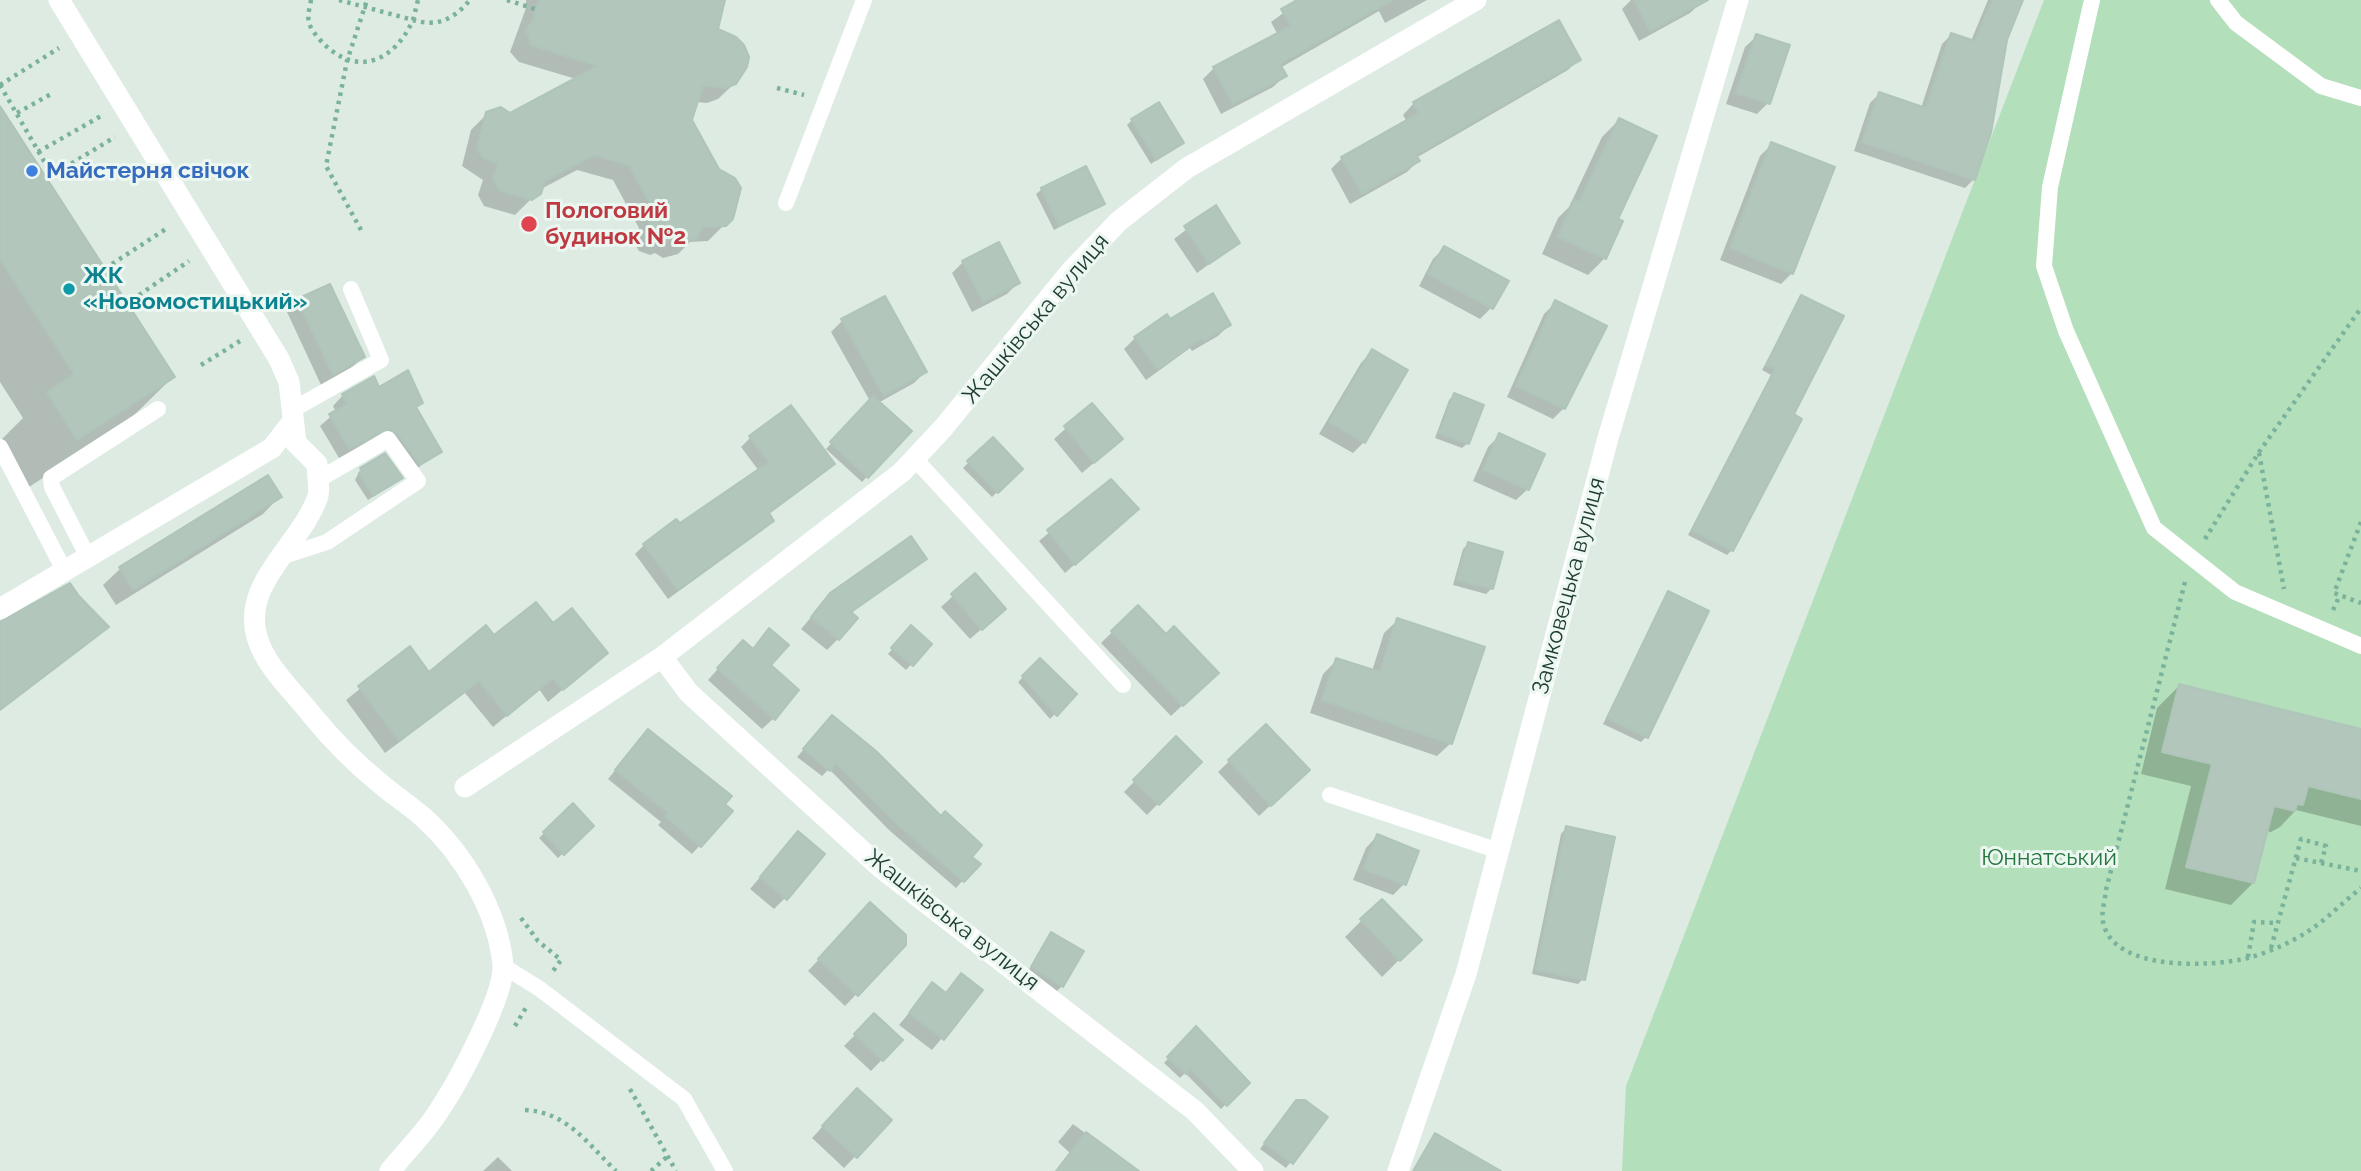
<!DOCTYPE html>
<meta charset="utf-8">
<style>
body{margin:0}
canvas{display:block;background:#ddebe3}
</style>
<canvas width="2361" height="1171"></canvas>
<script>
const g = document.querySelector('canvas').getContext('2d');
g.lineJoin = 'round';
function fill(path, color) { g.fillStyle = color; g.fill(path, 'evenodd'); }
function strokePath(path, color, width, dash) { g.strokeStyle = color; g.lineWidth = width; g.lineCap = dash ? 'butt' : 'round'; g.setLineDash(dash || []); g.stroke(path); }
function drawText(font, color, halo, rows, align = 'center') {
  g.font = font + ' Raleway,sans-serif'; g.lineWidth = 6; g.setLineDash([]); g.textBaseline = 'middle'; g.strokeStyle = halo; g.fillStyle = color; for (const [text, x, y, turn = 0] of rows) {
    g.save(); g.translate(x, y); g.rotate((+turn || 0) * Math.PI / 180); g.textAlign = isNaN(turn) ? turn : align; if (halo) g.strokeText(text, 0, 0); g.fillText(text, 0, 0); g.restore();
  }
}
fill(new Path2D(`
 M2044,0H2361V1171H1622L1626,1086Z`), '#b3dfbb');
fill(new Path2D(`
 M526,0H725L716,30L735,83L718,99L707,103L696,102L690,120L731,218L708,241L690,242L678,254L663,258L655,253L650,255L639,251L634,243L639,228L613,180L577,170L541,189L515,215L484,206L478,195L483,180L462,166L471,130L487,114L510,115L576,79L519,62L510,52L526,8Z
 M1301,0H1427L1385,23L1379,11L1280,68L1285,76L1273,87L1221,114L1203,79L1214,68L1278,35L1271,22Z
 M1631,0H1701L1702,2L1690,13L1639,41L1622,9Z
 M1988,0H2017L1974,179L1965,188L1854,151L1870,103L1879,94L1921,108L1942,44L1951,35L1971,41Z
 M1757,36L1768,103L1757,114L1726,104L1745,47Z
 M1579,59L1568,70L1416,158L1418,161L1407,172L1350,204L1331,169L1342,158L1407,122L1403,115L1414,103Z
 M0,109L173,377L124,425L29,487L0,441L23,418L0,382Z
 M1132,120L1182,142L1151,164L1127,125Z
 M1619,120L1616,220L1605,258L1588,275L1542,254L1558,218L1569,207L1602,137Z
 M1772,144L1792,273L1781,284L1720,260L1760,156Z
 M1042,189L1102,204L1054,230L1036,194Z
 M1215,208L1238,243L1197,273L1174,239Z
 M1444,248L1506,281L1491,308L1480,319L1419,286L1433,259Z
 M963,262L1018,283L1007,294L972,312L952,273Z
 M329,286L363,357L351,368L321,385L287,312L298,301Z
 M1801,297L1791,415L1732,550L1727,555L1688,535L1771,375L1762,370Z
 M1556,302L1564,408L1553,419L1507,397L1544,314Z
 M842,321L925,372L914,383L878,403L909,431L862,482L826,449L870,401L831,332Z
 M1229,325L1218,336L1192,351L1190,348L1146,380L1124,349L1135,338Z
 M1372,351L1364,442L1353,453L1319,434L1361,363Z
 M378,389L421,402L414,409L440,452L409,474L377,438L339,458L320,426L336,412L333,406L343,395Z
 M1454,395L1468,443L1462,448L1435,438L1449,400Z
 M1092,405L1109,450L1082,473L1054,439Z
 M1499,436L1528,489L1516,500L1473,481L1488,447Z
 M751,437L832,464L768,514L772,521L763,530L668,599L635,554L644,545L679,526L759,471L741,447Z
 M993,439L1021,469L992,497L963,468Z
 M360,470L365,480L395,482L368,500L355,480Z
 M1111,481L1127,518L1065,573L1039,541Z
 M279,497L263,514L116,605L103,585L120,569Z
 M1468,544L1491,589L1486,594L1453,585L1463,549Z
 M925,559L850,614L838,639L827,650L801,629L831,594Z
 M975,576L992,620L970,639L941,607Z
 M1669,593L1646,737L1641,742L1603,724Z
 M1138,607L1205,684L1171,716L1101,643Z
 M1398,620L1451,743L1437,756L1310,713L1323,674L1337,660L1372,671L1384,633Z
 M553,625L606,653L548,702L539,689L493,727L465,693L385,753L346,700L410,649L429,674L494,638Z
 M769,631L774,718L762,729L708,680L732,653L752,650Z
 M906,633L930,644L906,670L888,654Z
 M1040,661L1075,694L1050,719L1018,682Z
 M2179,686L2361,731V826L2296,810L2280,827L2271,832L2266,831L2253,883L2231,905L2165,889L2191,786L2141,774L2157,708Z
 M826,724L978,864L956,888L889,830L829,769L822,776L797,757Z
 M1266,726L1297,781L1259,816L1218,772Z
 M1176,739L1199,762L1147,815L1124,792Z
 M640,740L731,811L692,854L658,825L661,822L608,779Z
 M573,806L592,826L558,858L539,838Z
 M1566,828L1583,979L1578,984L1532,974L1561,834Z
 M1377,836L1404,884L1393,895L1353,880L1366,848Z
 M787,845L785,898L774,909L750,889Z
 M859,916L904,944L845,1006L808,971Z
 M1362,920L1419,940L1382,977L1345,937Z
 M1051,934L1062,986L1057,991L1027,973Z
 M961,975L981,991L932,1050L899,1025L932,985L944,994Z
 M874,1016L900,1041L871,1071L844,1046Z
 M1196,1028L1247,1083L1221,1109L1185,1073L1180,1078L1164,1063Z
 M846,1101L890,1120L844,1168L812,1138Z
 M1291,1108L1325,1117L1286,1168L1260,1149Z
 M1073,1124L1136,1171H1057L1070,1153L1058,1142Z
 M498,1157L512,1171H483Z`), '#0003');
const building = new Path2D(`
 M539,0H725L718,29L736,37L744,45L749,57L747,67L736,84L725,88L703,85L692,120L719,169L735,178L741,188L733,219L726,226L703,227L696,239L680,243L672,238L667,240L655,236L649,226L654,211L629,165L594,155L545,181L541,194L532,200L500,191L493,179L498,164L483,157L477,149L486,112L501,107L510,113L598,66L531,45L526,29L533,20Z
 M1297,0H1393L1280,64L1287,76L1233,104L1213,67L1291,26L1281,9Z
 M1634,0H1708L1650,31Z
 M1992,0H2023L2007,40L1991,133L1975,180L1862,142L1879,92L1926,108L1951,33L1975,41Z
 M1559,20L1581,60L1416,155L1420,161L1362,194L1341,157L1419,113L1413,102Z
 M1756,34L1790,45L1770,104L1736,93Z
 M1159,102L1184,143L1156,160L1131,119Z
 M0,106L175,377L77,440L47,392L74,374L0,259Z
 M1619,118L1657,136L1618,219L1623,221L1606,259L1558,237L1574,199L1579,202Z
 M1771,142L1835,167L1793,274L1730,248Z
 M1086,166L1105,204L1059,226L1041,188Z
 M1216,205L1240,243L1209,264L1184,226Z
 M999,242L1020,283L983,302L962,261Z
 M1444,246L1509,281L1493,309L1428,274Z
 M330,284L365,357L333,375L297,299Z
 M1213,293L1231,325L1204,341L1202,338L1158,370L1134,337L1167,314L1170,319Z
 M1801,295L1844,316L1794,414L1802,419L1733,551L1692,530L1775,369L1766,365Z
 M885,296L927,372L884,396L841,319Z
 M1555,300L1607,326L1565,409L1516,386Z
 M1372,349L1408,370L1365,443L1329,422Z
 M408,370L423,403L416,407L442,452L420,465L397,433L388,429L349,449L329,414L347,404L342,394L374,376L379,387Z
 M1454,393L1484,405L1469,444L1439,433Z
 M873,396L912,431L868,478L830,442Z
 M1092,403L1123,439L1094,463L1064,426Z
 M791,405L835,464L769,513L774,521L678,590L643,544L676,519L680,523L769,462L749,436Z
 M1499,433L1545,454L1529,490L1483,470Z
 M993,437L1023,469L998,493L967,461Z
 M385,453L403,478L373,496L359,473L362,471L360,468Z
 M268,475L282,497L133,590L119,567Z
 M1111,479L1139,509L1075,565L1047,530Z
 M911,536L927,559L851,612L858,618L839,640L811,617L830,593Z
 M1468,542L1503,552L1493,589L1457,580Z
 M975,573L1006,609L982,630L951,594Z
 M70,583L79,596L109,627L0,710V622Z
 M1668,591L1709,611L1648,738L1607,718Z
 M536,602L553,623L572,608L608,653L563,690L553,678L507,716L479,681L399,741L358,686L410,646L429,672L486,625L494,635Z
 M1138,605L1166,634L1174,626L1219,673L1183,706L1111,631Z
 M1397,618L1485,647L1452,744L1322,700L1336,658L1380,672Z
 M911,625L932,644L913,666L891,648Z
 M769,628L789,645L771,665L799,690L775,720L717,668L743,640L753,649Z
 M1040,658L1077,694L1057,716L1022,676Z
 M2179,684L2361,729V799L2308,786L2303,805L2297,804L2295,811L2274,806L2254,883L2186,867L2212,764L2162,752Z
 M832,715L876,751L941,816L945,811L982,845L972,857L981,864L964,882L896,823L836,763L830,771L803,749Z
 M1266,724L1310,770L1271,806L1228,760Z
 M648,729L732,796L725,804L733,811L701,847L665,816L668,813L615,770Z
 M1176,736L1202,762L1159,805L1133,780Z
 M573,803L594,826L564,855L543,832Z
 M1566,826L1615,837L1585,980L1536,970Z
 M798,831L825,854L787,900L760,877Z
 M1377,834L1419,851L1406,885L1363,869Z
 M1382,899L1422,940L1400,961L1360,919Z
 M870,902L906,935V945L858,996L818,959Z
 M1051,932L1084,951L1063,987L1031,967Z
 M961,973L983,990L944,1040L909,1013L932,982L946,993Z
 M874,1013L903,1040L883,1061L854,1034Z
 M1196,1026L1250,1083L1227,1106L1191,1069L1186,1074L1167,1057Z
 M857,1088L892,1120L857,1158L822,1126Z
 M1296,1100H1305L1328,1117L1293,1164L1264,1143Z
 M1086,1132L1139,1171H1056Z
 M1435,1133L1501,1171H1413Z`);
fill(building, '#b2c6bc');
strokePath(building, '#afc5ba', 2);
strokePath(new Path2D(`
 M311,0C310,6 307,16 309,22C310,29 319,39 324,44C359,78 395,60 413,20C437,27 453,20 470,0
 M339,0L413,20L418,0
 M507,0L535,9
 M0,85L48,168
 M0,85L59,48
 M777,88L804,95
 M17,113L51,94
 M38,152L101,116
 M64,168L115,137
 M361,230L326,166L347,61L367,0
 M112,264L169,227
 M139,295L189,261
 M201,365L240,341
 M2259,453L2284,589
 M2361,522L2334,593L2361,603
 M2205,539L2259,452L2361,308
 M2185,582L2106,890C2105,900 2101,913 2103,922C2113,972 2211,967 2248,958C2267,953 2290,943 2307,932C2326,920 2343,902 2361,888
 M2333,610L2340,595
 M2296,858L2361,871
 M521,918L538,941L561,960L553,971
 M2271,948L2301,839L2326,846L2321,863
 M2248,957L2254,922L2278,923
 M515,1026L527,1006
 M630,1089L676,1171
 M525,1110C567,1112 587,1143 616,1171
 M651,1171L668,1156`), '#7ab29c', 4.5, [3.5, 5]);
strokePath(new Path2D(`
 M2092,0L2050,187L2044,266L2066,331L2154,528L2235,592L2361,646
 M2218,0L2236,23L2321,86L2361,98
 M786,203L864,0
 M292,410L381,360L351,289
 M0,447L65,572
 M915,459L1123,685
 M281,557L327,542L418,481L388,439L318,480
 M89,559L52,487L51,478L158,409
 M1330,795L1499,851
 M503,966L540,989L684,1099L725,1171`), '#fff', 16);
strokePath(new Path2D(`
 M59,0L279,359L289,382L296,443L317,464C317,474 320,487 318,496C302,544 241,583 257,637C265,666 293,691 311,714C332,740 356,764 382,785C396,797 411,806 424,818C463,853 498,911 503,965C505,995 458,1082 440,1109C427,1131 406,1151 390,1171
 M0,609L272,448L293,421
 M662,657L689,693L881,868L1195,1111L1253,1171
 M465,787L662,657L902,472L944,427L1070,272L1119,221L1187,168L1476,0
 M1398,1171L1466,974L1608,438L1738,0`), '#fff', 21);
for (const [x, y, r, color] of [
 [32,171,7,"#3f7fe0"],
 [529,224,9,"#e0444e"],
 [69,289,7,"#0f9aa8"]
]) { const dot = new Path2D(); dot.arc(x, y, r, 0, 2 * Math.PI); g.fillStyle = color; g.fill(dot); strokePath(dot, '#edf7f2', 2.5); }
drawText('bold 23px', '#366cbe', '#edf7f2', [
 ["Майстерня свічок",46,171]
], 'left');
drawText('bold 23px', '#be3a42', '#edf7f2', [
 ["Пологовий",545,211],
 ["будинок №2",545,237]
], 'left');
drawText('bold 23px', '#0d838f', '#edf7f2', [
 ["ЖК",83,276],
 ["«Новомостицький»",83,302]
], 'left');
drawText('23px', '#1d3b31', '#edf7f2', [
 ["Жашківська вулиця",1036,319,-50],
 ["Замковецька вулиця",1569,586,-75],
 ["Жашківська вулиця",952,920,38]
]);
drawText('23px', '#23763d', '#edf7f2', [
 ["Юннатський",2049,858]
]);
</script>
